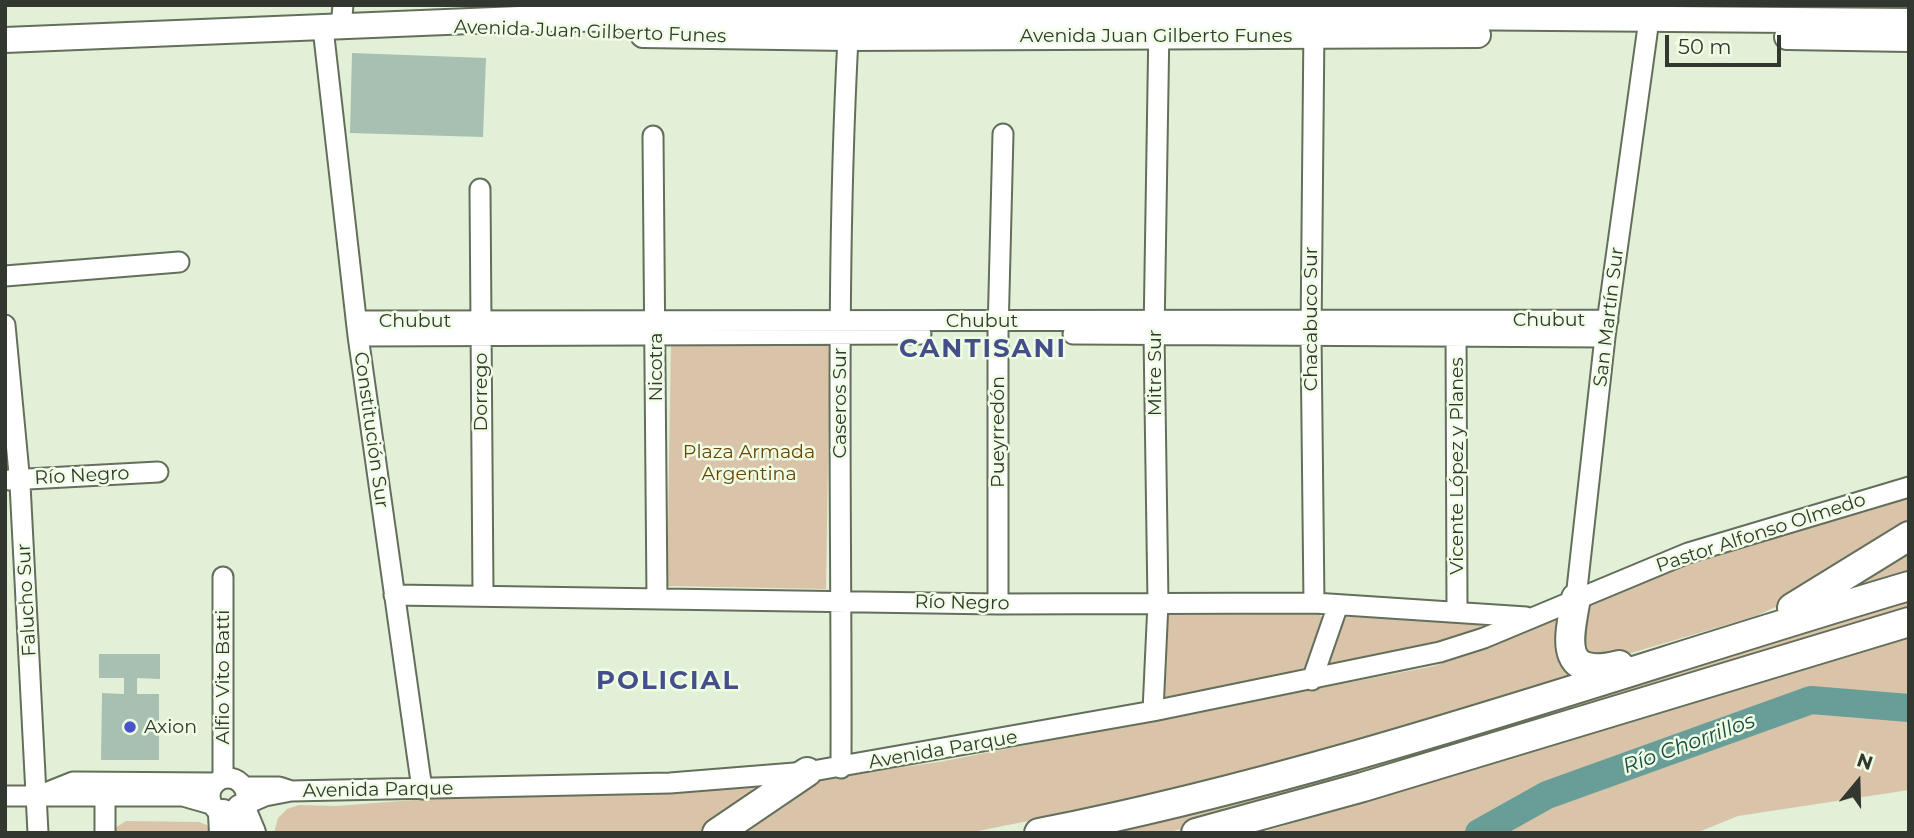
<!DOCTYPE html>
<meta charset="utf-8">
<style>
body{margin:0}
#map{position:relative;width:1914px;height:838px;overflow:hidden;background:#e2f0d8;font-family:Montserrat,sans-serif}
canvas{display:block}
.frame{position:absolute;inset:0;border:7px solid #32382f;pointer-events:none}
.north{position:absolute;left:1823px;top:747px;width:70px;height:70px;-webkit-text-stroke:5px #effde5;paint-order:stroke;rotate:19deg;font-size:19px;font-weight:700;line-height:28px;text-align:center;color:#32382f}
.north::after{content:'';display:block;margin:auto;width:24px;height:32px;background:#32382f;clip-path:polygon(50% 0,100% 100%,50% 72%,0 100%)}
.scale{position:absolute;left:1665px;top:35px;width:116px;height:32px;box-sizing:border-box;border:4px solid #32382f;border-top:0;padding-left:9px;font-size:21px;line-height:24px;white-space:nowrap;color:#32382f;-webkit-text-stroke:5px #effde5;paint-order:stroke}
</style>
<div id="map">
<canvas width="1914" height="838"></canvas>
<div class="frame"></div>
<div class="north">N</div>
<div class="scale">50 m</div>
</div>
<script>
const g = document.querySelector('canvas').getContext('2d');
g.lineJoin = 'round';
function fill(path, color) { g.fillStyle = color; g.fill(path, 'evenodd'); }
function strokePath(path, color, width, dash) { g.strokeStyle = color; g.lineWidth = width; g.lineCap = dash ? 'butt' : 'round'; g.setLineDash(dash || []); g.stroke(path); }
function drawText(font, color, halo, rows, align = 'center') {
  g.font = font + ' Montserrat,sans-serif'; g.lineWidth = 5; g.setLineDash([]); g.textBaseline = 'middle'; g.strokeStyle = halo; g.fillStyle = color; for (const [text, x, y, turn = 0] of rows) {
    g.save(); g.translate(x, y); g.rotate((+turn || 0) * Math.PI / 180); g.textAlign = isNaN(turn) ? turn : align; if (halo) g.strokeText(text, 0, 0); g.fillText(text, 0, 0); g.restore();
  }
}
fill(new Path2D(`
 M671,338L830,341L826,589L667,586Z
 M1909,496V531L1811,591L1756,616L1601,662L1590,660L1579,639L1586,604L1698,558Z
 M1909,542V572L1835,594Z
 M1909,594V614L1349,783L1166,833H1081Z
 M1319,614L1326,622L1309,666L1299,673L1160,700L1165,615Z
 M1342,617L1468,619L1484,622L1486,626L1438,646L1324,668Z
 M1558,618L1561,625L1555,644L1570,679L1434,720L1228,774L1083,810L968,833H727L803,781L939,762L1434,666L1493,646Z
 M1909,637V790L1738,816L1696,833H1260Z
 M747,788H753L756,793L708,833H274L278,818L287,809L299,805L336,806L427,799L639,794Z
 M126,821L199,822L207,825L213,833H115V828Z`), '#d9c4a9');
strokePath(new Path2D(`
 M1479,833L1547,795L1811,700L1909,708`), '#699d98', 28);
fill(new Path2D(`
 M352,53L486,58L483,137L350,133Z
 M99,654H160V679L137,678V694H159V760H101L102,693L124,694V678H99Z`), '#a7c0b2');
const minor = new Path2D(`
 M1314,24L1311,335L1314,603
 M323,28L358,336L422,789
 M341,28L343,5
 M653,136L657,598
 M480,189L483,594
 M5,276L179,262
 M357,321L1608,320
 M5,325L20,484L38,833
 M1456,325L1457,611
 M1073,334L1605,337
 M358,336L921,334
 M9,480L158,472
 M223,577V778
 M394,595L998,604L1314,603L1526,617
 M1576,598L1605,337L1651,5
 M998,604V333L1003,134
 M1312,680L1338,605
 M1153,711L1158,603L1154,335L1159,24
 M841,768C842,525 835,281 848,38
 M210 796a18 18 0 1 1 36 0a18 18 0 1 1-36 0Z
 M291,791L670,783L807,772L1153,711L1440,652L1484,638L1688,553L1909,487
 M5,796H38
 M211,804L183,796H38L73,782L214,783
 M244,805L265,796L291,791L279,787H244
 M105,833V796`);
const major = new Path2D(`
 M643,35L848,38L1478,35
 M1787,37L1909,39
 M5,40L519,19L1314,16L1909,21`);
const highway = new Path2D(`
 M1576,598C1569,638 1557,680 1619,665
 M1792,608L1909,536
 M241,809L251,833
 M223,814L224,833
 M717,833L807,772
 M1039,833C1334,775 1621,671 1909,586
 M1196,833L1363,787L1909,622`);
strokePath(minor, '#636f5a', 23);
strokePath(major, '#636f5a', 28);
strokePath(highway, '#636f5a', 32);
strokePath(minor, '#fff', 19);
strokePath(major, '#fff', 24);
strokePath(highway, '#fff', 28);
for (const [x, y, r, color] of [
 [130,727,7,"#4a54ca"]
]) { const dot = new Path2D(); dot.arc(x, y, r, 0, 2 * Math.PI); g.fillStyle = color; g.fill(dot); strokePath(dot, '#effde5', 2.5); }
drawText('19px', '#32382f', '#effde5', [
 ["Avenida Juan Gilberto Funes",590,32,2],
 ["Avenida Juan Gilberto Funes",1156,36],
 ["San Martín Sur",1609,317,-83],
 ["Chacabuco Sur",1311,319,-90],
 ["Chubut",1549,320],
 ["Chubut",415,321],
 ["Chubut",982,321],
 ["Nicotra",656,367,-90],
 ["Mitre Sur",1155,373,-90],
 ["Dorrego",481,392,-90],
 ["Caseros Sur",840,403,-90],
 ["Constitución Sur",371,430,82],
 ["Pueyrredón",998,432,-90],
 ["Vicente López y Planes",1457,466,-90],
 ["Río Negro",82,476,-3],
 ["Pastor Alfonso Olmedo",1761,533,-18],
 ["Falucho Sur",27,600,-93],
 ["Río Negro",962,603,1],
 ["Alfio Vito Batti",223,677,-90],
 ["Avenida Parque",943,750,-10],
 ["Avenida Parque",378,790,-1]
]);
drawText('19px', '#694707', '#effde5', [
 ["Plaza Armada",749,452],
 ["Argentina",749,474]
]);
drawText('19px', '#32382f', '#effde5', [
 ["Axion",144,727]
], 'left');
drawText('italic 21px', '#194945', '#effde5', [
 ["Río Chorrillos",1689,744,-20]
]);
g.letterSpacing = '2px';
drawText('bold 26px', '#444e8b', '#effde5', [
 ["CANTISANI",983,349],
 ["POLICIAL",668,681]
]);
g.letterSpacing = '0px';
</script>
